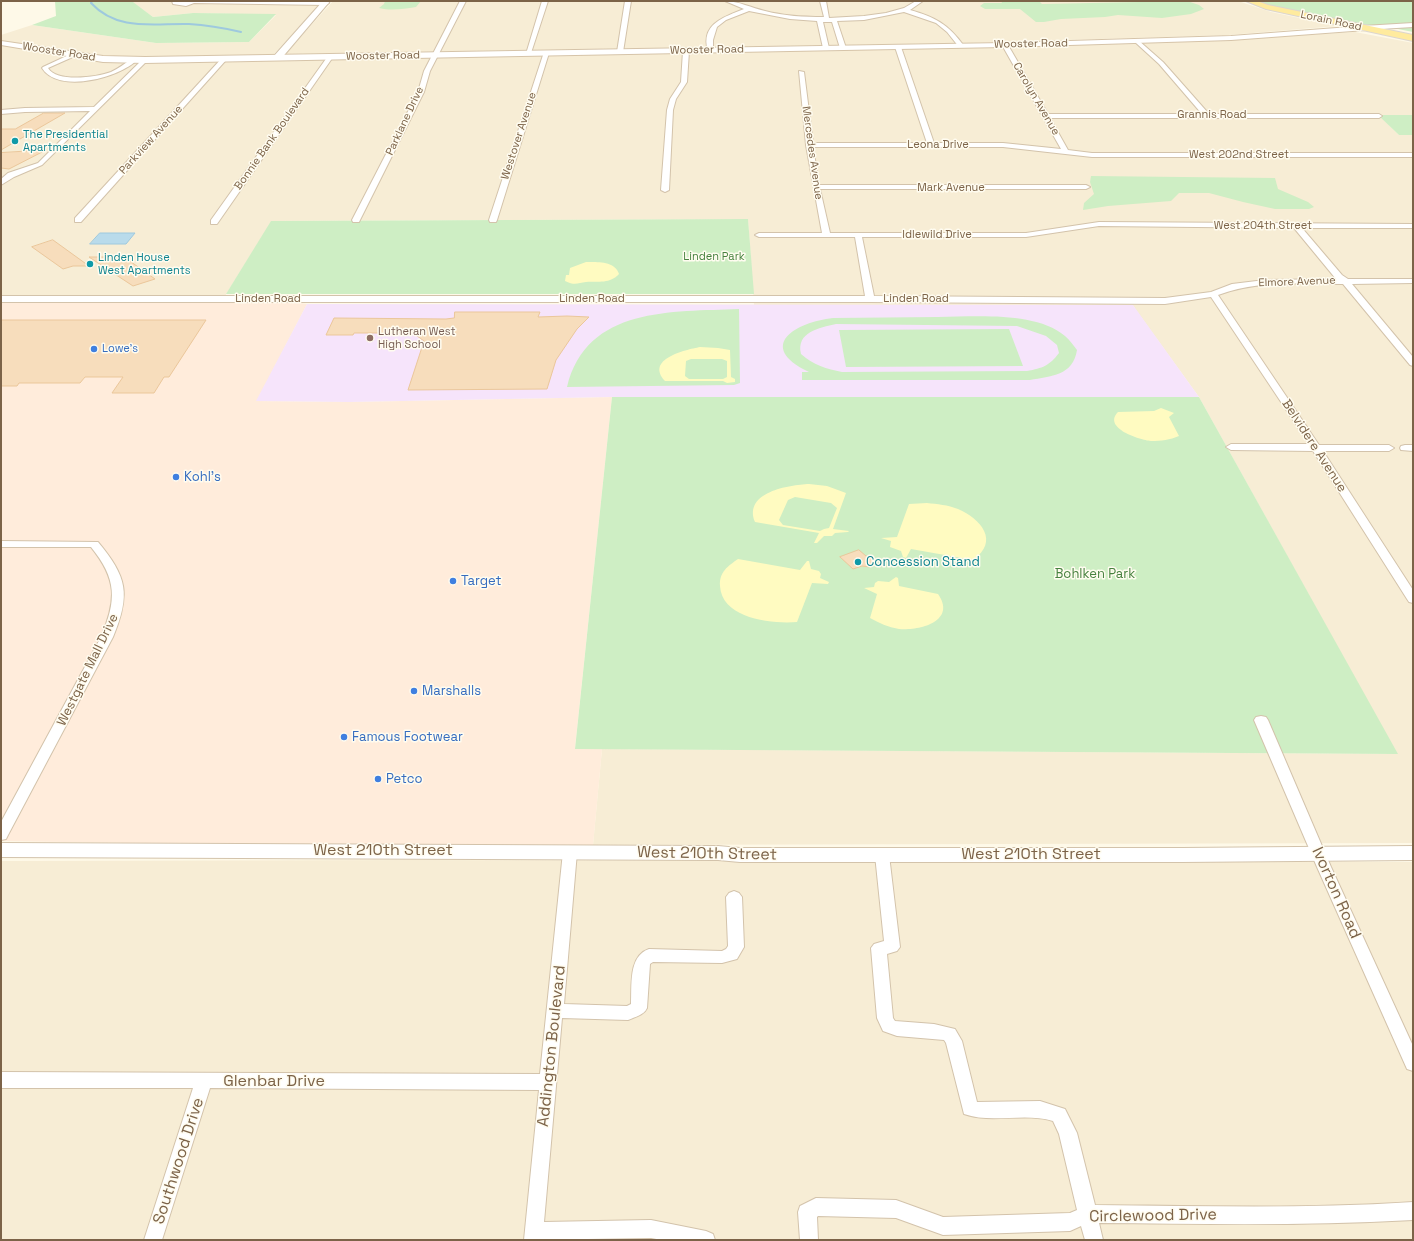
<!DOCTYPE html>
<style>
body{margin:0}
#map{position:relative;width:1414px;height:1241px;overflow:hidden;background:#fef9e8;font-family:"Space Grotesk",sans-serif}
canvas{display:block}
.frame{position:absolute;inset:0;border:2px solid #7c6348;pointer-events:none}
</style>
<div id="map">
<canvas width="1414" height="1241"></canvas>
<div class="frame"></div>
</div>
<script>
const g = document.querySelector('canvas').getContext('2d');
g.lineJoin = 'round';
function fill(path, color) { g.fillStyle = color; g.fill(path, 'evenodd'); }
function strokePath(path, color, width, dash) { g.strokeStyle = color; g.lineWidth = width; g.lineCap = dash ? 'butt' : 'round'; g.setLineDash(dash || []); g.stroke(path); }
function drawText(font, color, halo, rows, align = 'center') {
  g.font = font + ' "Space Grotesk",sans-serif'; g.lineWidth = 3; g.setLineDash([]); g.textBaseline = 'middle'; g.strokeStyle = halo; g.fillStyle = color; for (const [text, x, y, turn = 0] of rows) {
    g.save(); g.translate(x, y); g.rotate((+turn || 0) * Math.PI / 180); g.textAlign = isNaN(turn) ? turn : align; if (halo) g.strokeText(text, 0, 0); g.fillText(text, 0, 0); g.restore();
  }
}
fill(new Path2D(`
 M134,1H324L271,57L104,58L1,42V35L32,25L156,43L249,42L276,15L193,13L153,17L132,2Z
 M333,1H1238L1271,12L1338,26L1228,35L970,43L285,54Z
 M1355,32L1413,43V115H1379L1399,135H1413V843L593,845L602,749L1397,754L1199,397L1133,306L754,305L748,219L272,221L225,296H1V45L87,59L1216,40Z
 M413,860L1413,862V1240H1V861Z`), '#f7edd5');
fill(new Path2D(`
 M1,302L299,303L307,304L257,401L349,402L612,397L575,748L602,749L593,845L191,844L1,841Z`), '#ffecdb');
fill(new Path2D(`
 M307,304L1133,305L1199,397H612L349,402L256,401Z`), '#f6e4fb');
fill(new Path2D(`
 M55,1H134L133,2L153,17L193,13L276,14L249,42L156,43L32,25L56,16Z
 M385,1H421L416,7C403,9 392,11 379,8L384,4Z
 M1001,1H1039L1042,4L1187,1L1199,5L1204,9L1191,14L1162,18L1118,15L1105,17L1061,19L1044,22H1036L1020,9H985L980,6L984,3H1002Z
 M1251,1H1413V32L1383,26L1363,28Z
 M1378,115H1413V135H1399Z
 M1091,176L1275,178L1278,189L1308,202L1314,207L1309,209H1275L1243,202L1209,193H1179L1171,201L1108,206L1083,210L1084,203L1094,194L1090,182Z
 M748,219L754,294H226L271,221Z
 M739,309L740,383L734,385L567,387C587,306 672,312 739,309Z
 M938,317C975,317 1035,311 1065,336C1070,340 1073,345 1077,350C1073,376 1051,376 1030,380H802V372H809C755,346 796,322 833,318ZM836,324L1017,326L1046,336L1057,345L1059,353C1049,366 1043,368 1027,371L842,372C827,369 813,365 801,354C796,332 819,328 836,324Z
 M1009,329L1023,366L846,367L839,330Z
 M612,397H1199L1398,754L575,749Z`), '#ceeec4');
fill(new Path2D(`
 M586,262C598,262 615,261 619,274C610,284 599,281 586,282C578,283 575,286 565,281L566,275H569L570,268Z
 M700,347L718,348L730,350L731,377L735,379V382L727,383L723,381H665C645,359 685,350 700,347ZM691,359H722L727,361V377L723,379H689L685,376L686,361Z
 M1161,408L1174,413L1169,417L1179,436C1170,440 1161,441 1151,441C1140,440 1102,428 1118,412L1154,411Z
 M809,484L827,486L846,493L833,529L849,531L848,532L835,533L832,536H824L817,543H814L819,533L755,522C743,492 789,485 809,484ZM795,497L831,503L837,508L829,528L824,529L820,531L783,525L779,520L788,500Z
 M927,503C937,504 948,505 958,509C981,519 1000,541 973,560L911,549L906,558L903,557L901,551L890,547L891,541L881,538L897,537L909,504Z
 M738,559L800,570L807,561H809L811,569L819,571L821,574L820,578L829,582L828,584L812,583L797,622C772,624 722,619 720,586C719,572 728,566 738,559Z
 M896,577L898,578L899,586L938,594C957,621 920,631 899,629C888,627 879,623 870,618L877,594L864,588L874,587L875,583L878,581L889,582Z`), '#fffbc1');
const water = new Path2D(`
 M100,233H135L126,244H90Z`);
fill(water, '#b9dbeb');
strokePath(water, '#9ec9de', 1);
strokePath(new Path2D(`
 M92,1L91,3C118,32 154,23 189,24C207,25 224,28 241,32`), '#9ec9de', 2);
const building = new Path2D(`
 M44,113H65L1,150V129H15Z
 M46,150L9,169L1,168V153Z
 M53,240L89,266H73L63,269L32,247Z
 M120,254L155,279L133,286L89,257H113Z
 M455,312H540L538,317L567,316L589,317L577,329L556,360L547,389L408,390L424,341L413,333H354L353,335H326L334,318L446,319L454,318Z
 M1,320H206L169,377H164L154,393H112L123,377H85L80,383H19L17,386H1Z
 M859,550L866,556L874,557L870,567L862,566L853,569L840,557Z`);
fill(building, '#f7ddbc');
strokePath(building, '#ebc79b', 1);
const minor = new Path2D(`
 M172,1L185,2L189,1H326L329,3L326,5L194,3L186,6L173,4Z
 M460,1H466L430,71L424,92L359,222H353L352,220L418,92L424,71Z
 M542,1H548L531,53L526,54Z
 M625,1H631L623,52L620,54L617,52Z
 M725,1C738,1 752,8 765,11C784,16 804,17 824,17L820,1H826L829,18L864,16L886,13L904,8L916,1H923L910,10C935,17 948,24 964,46L959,47L947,32L936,23L904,12L864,20L837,21L846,48L843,50L840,48L832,22H823L829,48L826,50L823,48L817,21L790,19L749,11L726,20L717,27L713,40V50L708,51C700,24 724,17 744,9Z
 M1138,40L1163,62L1209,114H1379L1382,116L1379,118H1050L1068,150L1092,153H1413V157H1092L1003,147H813L819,185H1086L1090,187L1086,189H820L830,233H1026L1099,222L1413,224V228H1302L1342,275L1348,279H1413V283L1352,284L1413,357V366L1410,365L1343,284C1301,284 1258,280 1218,295L1319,445H1389L1394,448L1389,451H1323L1413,590V603L1409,602L1407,599L1313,451L1231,450L1226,447L1231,444H1309L1211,297L1165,304L870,302H1V296H865L855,237H759L755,235L759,233H822L806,145L799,71L804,72L813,143H927L895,47L898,45L901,47L934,143H1003L1061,149L1002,45L1003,44L1008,45L1048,114H1202L1159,64L1136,43V41ZM1099,226L1294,228L1336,279L1265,280L1232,284L1211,292L1165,298L874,296L862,237H1026Z
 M686,49L689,51L687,82L676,99L673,110L669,190L665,192L661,190L667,110L670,99L681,82L683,51Z
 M544,52L549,53L497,220L496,222H490L489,220Z
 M73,53L75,54V56L48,68C57,83 97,77 111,72C118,69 125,63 132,59L137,60C119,78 58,94 42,68L43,67Z
 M328,56L333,57L217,224H211V220Z
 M222,58L227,59L81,222H75V218Z
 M143,59L148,60L42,165L14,177L1,185V179L8,173L38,163L90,111L25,112L1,114V110L25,108L94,107Z
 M1405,445H1413V451L1401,450L1400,448L1401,446Z
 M1,541L98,542C127,577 131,594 113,637L8,835L6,839L1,840V822L101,637C117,600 117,579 91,547H1Z
 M1261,716L1266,717L1268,720L1331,867L1413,1046V1071L1407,1069L1317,867L1254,720L1256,717Z
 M570,846L575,848L577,852L564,1004L627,1006L631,1004C632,986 628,956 649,949L722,951L726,949L728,946L726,897L729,893L734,891L739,893L742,897L744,947L737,959L722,963L653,962L650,964L647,1008C644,1015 635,1017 628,1020L562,1018L544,1222L651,1220L706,1231L713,1234L715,1240H662L651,1238L524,1240L539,1090L210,1088L162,1240H144L193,1088H1V1072L540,1074L563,852L565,848Z
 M882,849L887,851L889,855L900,947L897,951L887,954L893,1018L895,1021L934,1024L955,1029L962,1041L977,1102L1040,1101L1065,1109L1077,1133L1095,1205C1201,1206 1307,1209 1413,1202V1220C1308,1226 1204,1224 1099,1223L1103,1240H1085L1081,1226L1070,1231L943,1235L896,1218L818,1216L817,1217L818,1240H800L798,1212L800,1206L816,1198L896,1200L943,1217L1070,1213L1077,1210L1059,1134L1053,1121C1024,1112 992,1124 964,1114L946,1043L944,1040L897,1036L883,1031L877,1018L871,948L874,944L884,941L875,855L877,851Z`);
const tertiary = new Path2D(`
 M323,1H330L280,60H274V56Z
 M1413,23V27L1363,30L1360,28L1363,26Z
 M1,843L718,846L740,848H1182L1413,846V860L1182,862H740L718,860L1,857Z`);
const secondary = new Path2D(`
 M1363,26L1367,28L1366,30L1231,40L1005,47L145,63L103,62L1,45V41L103,56L145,57L1005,43L1231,36Z`);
const primary = new Path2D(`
 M1246,1H1257L1268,5L1413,35V41L1266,9Z`);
strokePath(minor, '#d3c3ab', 2);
strokePath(tertiary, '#d3c3ab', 2);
strokePath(secondary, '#d6c4a9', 2);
strokePath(primary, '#ddd6cf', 2);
fill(minor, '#fff');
fill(tertiary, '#fff');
fill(secondary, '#fff');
fill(primary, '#ffeb9e');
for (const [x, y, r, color] of [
 [15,141,4,"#0f9aa8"],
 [90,264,4,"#0f9aa8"],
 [370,338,4,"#8d6e63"],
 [94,349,4,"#3f7fe0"],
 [176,477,4,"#3f7fe0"],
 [858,562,4,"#0f9aa8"],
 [453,581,4,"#3f7fe0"],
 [414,691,4,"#3f7fe0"],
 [344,737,4,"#3f7fe0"],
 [378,779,4,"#3f7fe0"]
]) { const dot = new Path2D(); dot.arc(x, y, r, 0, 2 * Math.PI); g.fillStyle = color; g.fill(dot); strokePath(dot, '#fffcf0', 1.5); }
drawText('11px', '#7c6348', '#fffcf0', [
 ["Lorain Road",1331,21,12],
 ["Wooster Road",1031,44,-1],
 ["Wooster Road",707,50,-1],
 ["Wooster Road",59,52,9],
 ["Wooster Road",383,56,-1],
 ["Carolyn Avenue",1036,99,60],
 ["Grannis Road",1212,115],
 ["Parklane Drive",405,121,-65],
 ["Westover Avenue",519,136,-72],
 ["Bonnie Bank Boulevard",272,139,-55],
 ["Parkview Avenue",151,140,-48],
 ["Leona Drive",938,145],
 ["Mercedes Avenue",812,153,82],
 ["West 202nd Street",1239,155],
 ["Mark Avenue",951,188],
 ["West 204th Street",1263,226],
 ["Idlewild Drive",937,235],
 ["Elmore Avenue",1297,282,-2],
 ["Linden Road",268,299],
 ["Linden Road",592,299],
 ["Linden Road",916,299]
]);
drawText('11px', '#0d838f', '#fffcf0', [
 ["The Presidential",23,135],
 ["Apartments",23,148],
 ["Linden House",98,258],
 ["West Apartments",98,271]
], 'left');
drawText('11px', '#47823f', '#fffcf0', [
 ["Linden Park",714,257]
]);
drawText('11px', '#785e54', '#fffcf0', [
 ["Lutheran West",378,332],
 ["High School",378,345]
], 'left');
drawText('11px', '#366cbe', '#fffcf0', [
 ["Lowe's",102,349]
], 'left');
drawText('13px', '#7c6348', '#fffcf0', [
 ["Belvidere Avenue",1314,446,57],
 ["Westgate Mall Drive",88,670,-64]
]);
drawText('13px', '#366cbe', '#fffcf0', [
 ["Kohl's",184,477],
 ["Target",461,581],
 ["Marshalls",422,691],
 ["Famous Footwear",352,737],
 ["Petco",386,779]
], 'left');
drawText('13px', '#0d838f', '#fffcf0', [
 ["Concession Stand",866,562]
], 'left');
drawText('13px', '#47823f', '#fffcf0', [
 ["Bohlken Park",1095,574]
]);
drawText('16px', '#7c6348', '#fffcf0', [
 ["West 210th Street",383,851],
 ["West 210th Street",707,854,1],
 ["West 210th Street",1031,855],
 ["Ivorton Road",1336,893,66],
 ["Addington Boulevard",552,1046,-84],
 ["Glenbar Drive",274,1082],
 ["Southwood Drive",179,1161,-72],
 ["Circlewood Drive",1153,1216,-1]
]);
</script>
